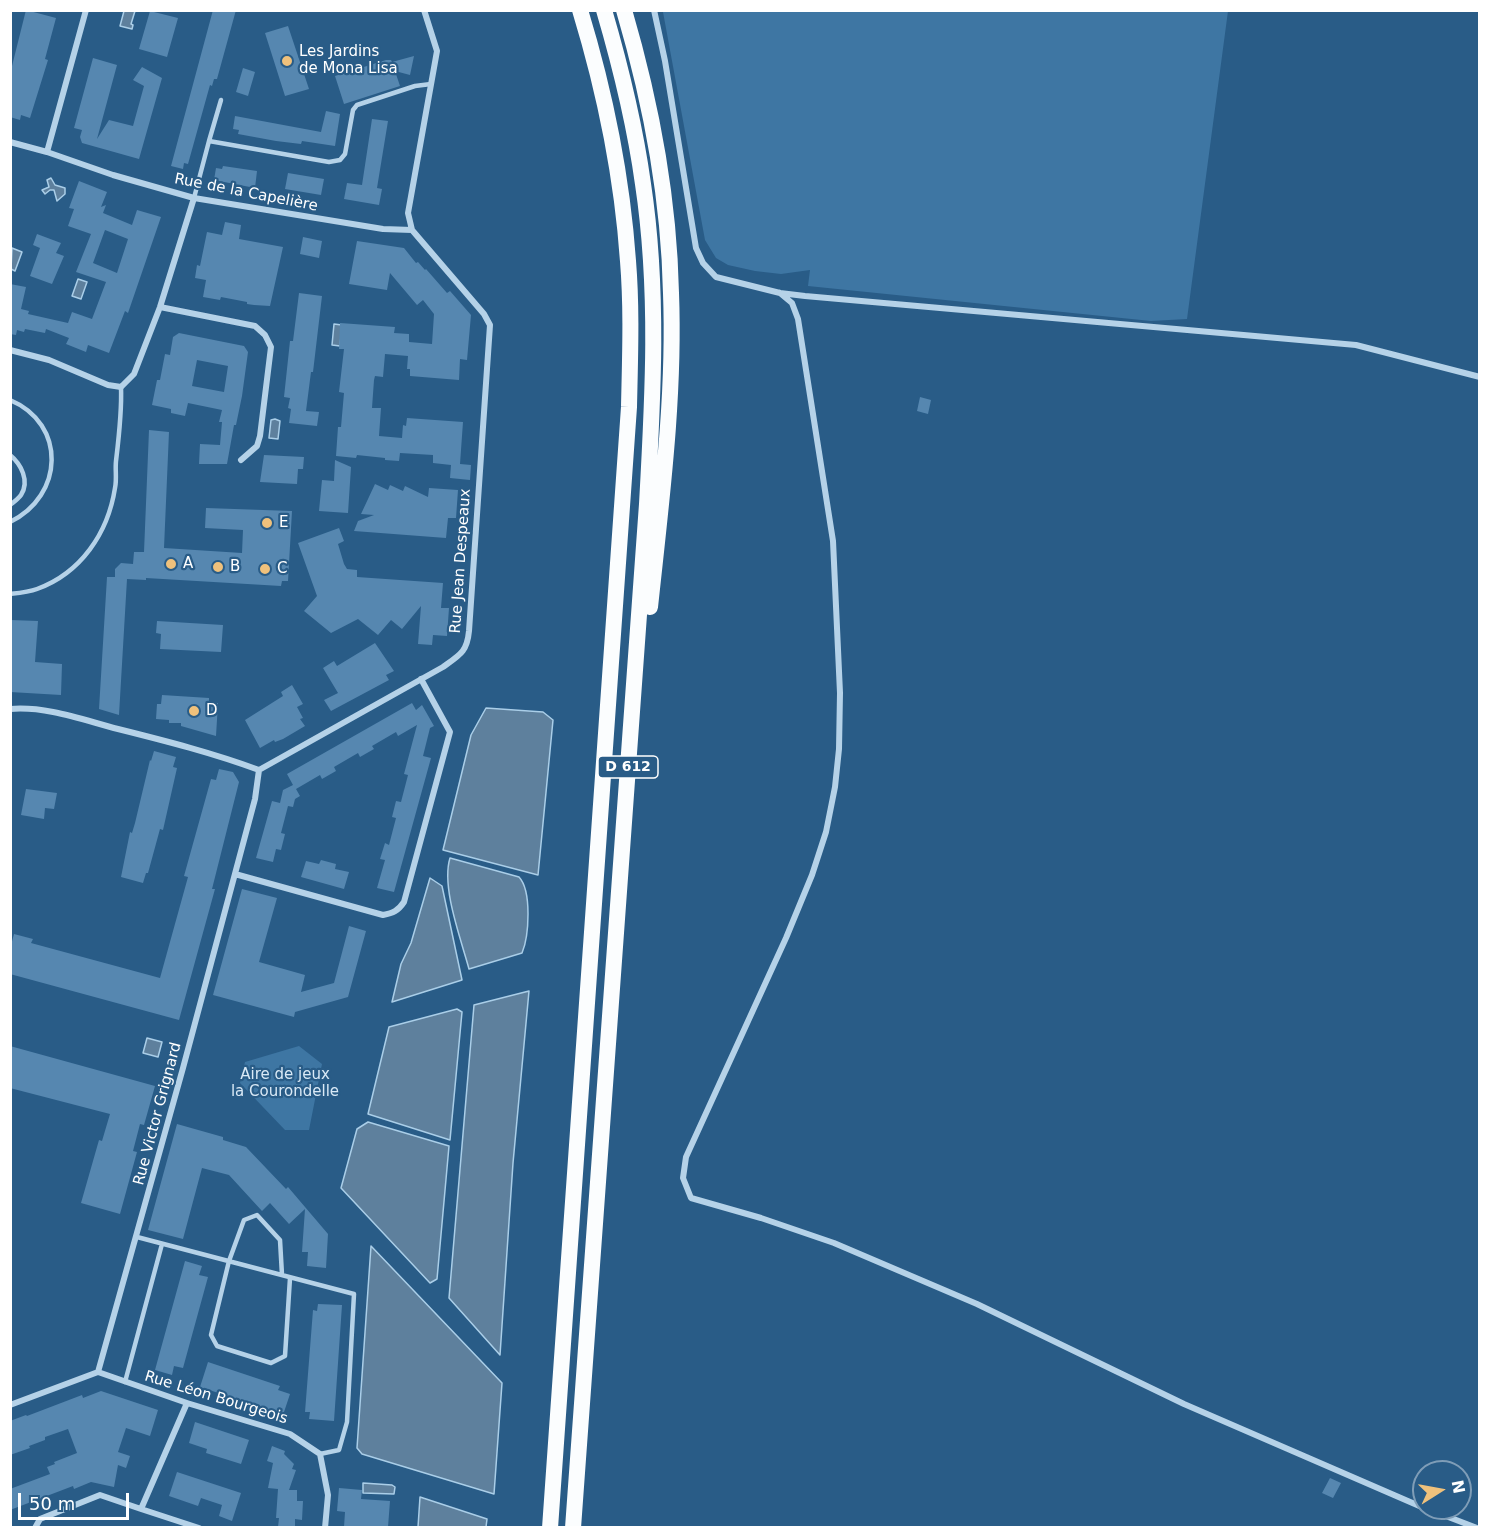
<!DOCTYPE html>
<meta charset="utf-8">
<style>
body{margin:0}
#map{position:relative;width:1490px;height:1538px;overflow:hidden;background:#295c87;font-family:"DejaVu Sans",sans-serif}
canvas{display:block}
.frame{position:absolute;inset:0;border:12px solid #fff;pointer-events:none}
.north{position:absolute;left:1412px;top:1460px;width:60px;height:60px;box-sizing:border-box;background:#295c87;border:2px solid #7f9db7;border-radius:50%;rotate:79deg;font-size:16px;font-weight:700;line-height:24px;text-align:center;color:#fff}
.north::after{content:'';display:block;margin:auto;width:21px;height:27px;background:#efc17c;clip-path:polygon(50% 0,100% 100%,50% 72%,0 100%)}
.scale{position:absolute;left:18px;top:1493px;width:111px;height:27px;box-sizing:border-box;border:3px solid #fff;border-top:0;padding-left:8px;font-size:18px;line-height:21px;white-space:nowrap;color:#fff;-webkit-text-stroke:4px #295c87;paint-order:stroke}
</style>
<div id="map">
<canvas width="1490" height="1538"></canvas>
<div class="frame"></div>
<div class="north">N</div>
<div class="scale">50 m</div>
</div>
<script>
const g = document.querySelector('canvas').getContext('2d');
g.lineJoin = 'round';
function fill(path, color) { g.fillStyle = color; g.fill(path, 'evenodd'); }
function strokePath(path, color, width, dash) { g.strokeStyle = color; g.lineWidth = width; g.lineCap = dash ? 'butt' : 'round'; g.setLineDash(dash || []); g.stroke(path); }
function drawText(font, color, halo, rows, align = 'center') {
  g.font = font + ' "DejaVu Sans",sans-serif'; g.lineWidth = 4.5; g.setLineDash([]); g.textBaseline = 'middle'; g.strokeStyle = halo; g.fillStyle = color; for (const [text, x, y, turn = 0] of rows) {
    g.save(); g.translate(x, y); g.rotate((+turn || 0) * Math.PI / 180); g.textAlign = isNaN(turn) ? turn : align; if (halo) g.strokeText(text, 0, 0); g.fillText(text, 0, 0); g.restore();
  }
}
fill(new Path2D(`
 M702,11H1228L1187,319L1151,321L808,286L810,270L781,274L755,271L728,265L716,258L705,240L663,12Z
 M299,1046L322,1064L309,1130H285L240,1083L245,1062Z`), '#3e76a3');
const water = new Path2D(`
 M124,11H135L131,24L133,25L132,29L120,26Z
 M51,178L55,185L65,188V194L57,201L54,190H50L45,194L42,190L49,187L47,180Z
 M12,248L22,252L15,271L11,269Z
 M78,279L87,282L81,299L72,296Z
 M334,324L342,325L340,346L332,345Z
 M275,419L280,421L278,439L269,438L271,420Z
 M486,708L543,712L553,720L538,875L443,850L471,735Z
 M450,858L519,877C532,891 529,936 522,953L469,969C461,939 441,887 450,858Z
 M430,878L442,886L462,980L392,1002L401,964L411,943Z
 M529,991L513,1163L500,1355L449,1298L474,1005Z
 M457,1009L462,1012L450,1140L368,1114L389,1027Z
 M147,1038L162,1042L158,1057L143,1053Z
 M368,1122L449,1146L437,1279L430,1283L341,1188L357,1129Z
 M371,1246L502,1383L494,1494L362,1454L357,1448Z
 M363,1483L392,1485L395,1487L394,1494L363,1493Z
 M420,1497L487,1519L486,1527H418Z`);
fill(water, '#5e809d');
strokePath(water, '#aacee8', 1.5);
fill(new Path2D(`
 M26,10L56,18L45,59L48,60L30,118L21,115L20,120L10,117V74Z
 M213,10H236L217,79H214L212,86L210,85L188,164L184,163L183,169L171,166Z
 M150,11L178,18L167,57L139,49Z
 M288,26L309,89L285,96L265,33Z
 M414,56L410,75L395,71L400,86L344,104L335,76L386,60H391L392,62Z
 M93,58L117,65L97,139L109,120L133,126L144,86L133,80L142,67L162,78L139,159L82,143L80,137L82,130L74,128Z
 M243,68L255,72L248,96L236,92Z
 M326,111L340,114L335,146L302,141L301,144L276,141L238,134L239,130L233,129L235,116L321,132Z
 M372,119L388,121L377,188L382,189L379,205L344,199L347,183L362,185Z
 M223,166L257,171L255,188L214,180L216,168L222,169Z
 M288,173L324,179L321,195L285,189Z
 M79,181L107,192L101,207L106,205L103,213L132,225L137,210L161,217L128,313L125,311L109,353L88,345L86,352L66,344L69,338L46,329L45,333L25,329L24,332L17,330L16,335L10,334V284L26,287L21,309L29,311L28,314L68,323L72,312L92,319L106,282L76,272L91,234L68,226L74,209L69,208ZM105,230L128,239L117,273L93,263Z
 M225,222L241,225L239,239L283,247L270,306L254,305L247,304V302L221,297L220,300L203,297L206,280L195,278L197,265L200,266L207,232L222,235Z
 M37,234L61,243L56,253L64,256L52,284L30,276L40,248L33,245Z
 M303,237L322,241L319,258L300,254Z
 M357,241L404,248L416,263L418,262L425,270L426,269L447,293L450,291L471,315L467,360L460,359L459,380L410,376V369H407L408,356L385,354L383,377L375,376L374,380L372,408H381L379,436L402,438L403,425L406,426L407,418L463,422L460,464L471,465L470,480L450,478L451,465L433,463V455L400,453L399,461L385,460V458L357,455L356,458L336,456L338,427H341L344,393L339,392L344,349H339L340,323L395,327L394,333L409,334V342L432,344L434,314L423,300L417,305L390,273L387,290L349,284Z
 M299,293L322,296L313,372H311L306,411L319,412L317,426L289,423L291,409L288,408L290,398L284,397L290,341H293Z
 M179,333L244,346L248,352L242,396L236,425H234L227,464H199L200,444L220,445L222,422H219L222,410L188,403L185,416L171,413V409L152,405L157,380H160L165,354L170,355L173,337ZM197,360L228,366L224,392L192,386Z
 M920,397L931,400L928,414L917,411Z
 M149,430L169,432L164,548L242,553L243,530L205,528L206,508L292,511L288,581H282L281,586L146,578V580L127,579L119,715L99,709L107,577H115V569L121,563L133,564L134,552H144Z
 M264,455L304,457L303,469H298L297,484L260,482Z
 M335,460L351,467L348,513L319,511L322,480L334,481Z
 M375,484L388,490L390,485L403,491L405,486L428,497L429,488L458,490L456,518H448L446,538L354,531L358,521L374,515L361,514Z
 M339,528L344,541L338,544L344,564L347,569L357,570V577L443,583L441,608H449L447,636L433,635L432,645L418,644L421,606L402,629L391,620L378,635L358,619L331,633L304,611L317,596L298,543Z
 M10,620L38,621L35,662L62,664L61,695L10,692Z
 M157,621L223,625L221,652L160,649L161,634L156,633Z
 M375,643L394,671L386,675L389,680L331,711L324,700L338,693L323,668L334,661L337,666Z
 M292,685L303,704L297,707L303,718L300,719L305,726L283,739L275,742L274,740L260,748L245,720L283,696L281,692Z
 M162,695L209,698V703H218L216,736L181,726V723H169V720L156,719L157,704H161Z
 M412,703L416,710L422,705L434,726L430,728L423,756L431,758L394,892L377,888L385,860L380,859L385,843L389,845L396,818L392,817L396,801L401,802L408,775L404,774L417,725L398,736L396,732L372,746L374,749L360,757L358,753L334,767L336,771L322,779L320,775L296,789L300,796L295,799L293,807L288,806L281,833L285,834L281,850L276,849L273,862L256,858L272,801L280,803L283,790L293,785L287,774Z
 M154,751L176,757L173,767L177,768L163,830L160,829L148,873H146L143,883L121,877L130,832L132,833L135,823L150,760L151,761Z
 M219,769L233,772L239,782L212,889H215L179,1020L10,974V949L14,934L33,939L31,943L160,978L188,877L184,876L211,779L216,780Z
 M26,789L57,793L54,809L45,808L44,819L21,815Z
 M321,860L336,864L335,869L349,872L344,889L301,877L306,861L319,864Z
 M242,889L277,898L259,962L305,975L301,992L334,983L349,926L366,931L348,997L295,1012L294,1017L213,995Z
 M10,1046L155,1086L144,1125L140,1124L133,1151L137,1152L120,1214L81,1203L99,1140L102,1141L110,1114L10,1088Z
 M177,1124L223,1137V1140L246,1147L286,1189L288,1187L328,1234L326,1268L307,1266L308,1252H302L305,1209L289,1224L270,1203L262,1211L229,1175L202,1168L183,1239L148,1230Z
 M185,1261L202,1266L199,1275L208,1277L183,1368L174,1366L172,1375L155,1370Z
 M318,1304L342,1305L334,1421L309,1419L310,1412H305L313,1310L317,1311Z
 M208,1362L280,1386L278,1390L290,1394L282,1418L245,1406L246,1402L200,1387Z
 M101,1391L158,1410L150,1436L126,1428L118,1452L130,1456L126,1468L118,1465L114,1487L91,1482L74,1489L73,1486L10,1510V1489L50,1474L47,1467L55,1464L54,1462L77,1453L68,1429L45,1437V1440L29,1446L30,1448L10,1455V1421L26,1415L27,1416L82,1395L83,1398Z
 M195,1422L249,1440L241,1464L206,1453L207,1449L189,1443Z
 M272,1446L285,1451L284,1454L294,1464L292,1469L296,1470L289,1490H297V1501H303L302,1520L295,1519V1527H278L279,1518H276L278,1489L268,1488L273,1463L267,1461Z
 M177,1472L241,1493L232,1521L219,1516L222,1505L201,1498L198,1506L169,1496Z
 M1330,1478L1341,1483L1333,1498L1322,1493Z
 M339,1488L362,1490L361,1499L390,1501L388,1527H344L345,1512L337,1511Z`), '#5687b0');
strokePath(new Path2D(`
 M209,141L221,100
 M194,198L209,141L329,162L340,160L345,154L353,110L357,105L415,86L431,84
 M10,400C67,424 64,496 10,522
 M10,455C21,464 30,481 21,495C19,498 14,502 10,505
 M10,594C19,593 29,592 37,589C81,573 108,533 115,488C117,479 115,470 116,461C119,436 122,412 121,387
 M137,1237L354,1294L347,1422L339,1450L320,1454
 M282,1275L280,1240L257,1215L244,1220L229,1261L211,1335L217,1346L271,1363L285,1356L290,1278
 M125,1382L162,1244`), '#b5d2e8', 4.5);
strokePath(new Path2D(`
 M654,10L665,61L696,248L703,263L716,277L780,293L805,296L1356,345L1480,377
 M10,142L47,152L113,175L194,198L383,229L412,230
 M47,152L86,10
 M780,293L792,303L798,319L833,541L840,693L839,749L835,787L826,832L812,875L786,938L686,1157L683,1178L691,1198L761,1218L834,1243L977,1304L1184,1404L1424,1508
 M160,307L255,326L265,335L271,347L260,436L257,446L241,460
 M10,350L49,360L108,385L121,387L134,374L160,307L194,198
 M10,709C47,706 83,720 118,729C166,741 213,753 259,770L443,667C460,655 467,652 469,631L490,325L484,314L412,230L408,213L437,51L424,10
 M235,874L383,915C393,913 398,911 404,902L450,732L421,679
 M98,1372L187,1403L290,1434L320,1454L328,1495L325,1528
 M10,1405L98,1372L183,1068L255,799L259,770
 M1425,1508L1477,1528
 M141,1509L199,1528
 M35,1528L40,1519L100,1495L141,1509L187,1403`), '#b5d2e8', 6);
strokePath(new Path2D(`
 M624,10C651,102 669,197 671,293C675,398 661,503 650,607
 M550,1528L629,407C630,358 632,310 628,261C622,176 605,92 580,10
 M573,1528L647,504C653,398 659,290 643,184C635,126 621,68 604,10`), '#fbfdfe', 16);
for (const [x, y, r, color] of [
 [287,61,6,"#efc17c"],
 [267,523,6,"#efc17c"],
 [171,564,6,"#efc17c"],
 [218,567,6,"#efc17c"],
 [265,569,6,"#efc17c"],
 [194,711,6,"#efc17c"]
]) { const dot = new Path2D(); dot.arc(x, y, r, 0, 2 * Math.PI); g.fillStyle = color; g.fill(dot); strokePath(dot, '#295c87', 2); }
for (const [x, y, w] of [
 [628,767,60]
]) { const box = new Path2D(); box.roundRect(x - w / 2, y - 11, w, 22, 4.5); g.fillStyle = '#295c87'; g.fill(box); strokePath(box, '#fff', 1.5); }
drawText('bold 14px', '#fff', null, [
 ["D 612",628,767]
]);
drawText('15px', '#fff', '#295c87', [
 ["Les Jardins",299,52],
 ["de Mona Lisa",299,69],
 ["E",279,523],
 ["A",183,564],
 ["B",230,567],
 ["C",277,569],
 ["D",206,711]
], 'left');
drawText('15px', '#fff', '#295c87', [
 ["Rue de la Capelière",246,193,11],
 ["Rue Jean Despeaux",461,561,-86],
 ["Rue Victor Grignard",158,1114,-75],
 ["Rue Léon Bourgeois",216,1398,17]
]);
drawText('15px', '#d9e9f6', '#295c87', [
 ["Aire de jeux",285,1075],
 ["la Courondelle",285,1092]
]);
</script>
